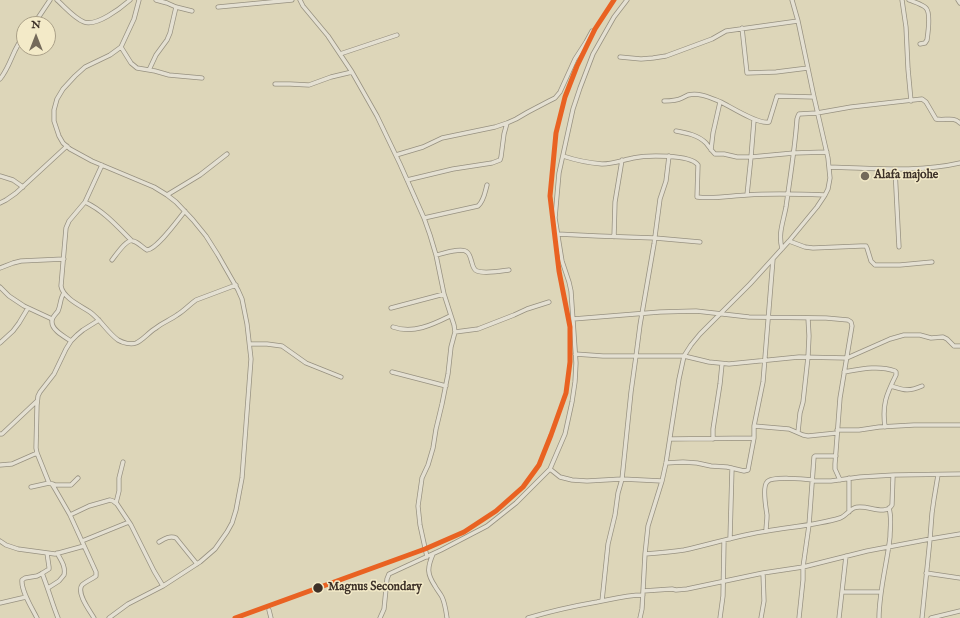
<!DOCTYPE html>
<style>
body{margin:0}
#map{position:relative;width:960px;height:618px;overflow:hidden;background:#ddd6b9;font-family:"IM FELL English",serif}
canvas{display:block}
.north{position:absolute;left:16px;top:16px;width:40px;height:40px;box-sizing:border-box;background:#f3eac8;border:1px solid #aaa088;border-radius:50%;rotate:0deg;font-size:11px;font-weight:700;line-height:16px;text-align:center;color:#3c3027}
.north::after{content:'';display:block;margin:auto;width:14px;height:18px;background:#746a5a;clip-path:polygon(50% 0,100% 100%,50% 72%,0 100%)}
</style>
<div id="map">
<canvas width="960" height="618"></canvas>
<div class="north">N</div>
</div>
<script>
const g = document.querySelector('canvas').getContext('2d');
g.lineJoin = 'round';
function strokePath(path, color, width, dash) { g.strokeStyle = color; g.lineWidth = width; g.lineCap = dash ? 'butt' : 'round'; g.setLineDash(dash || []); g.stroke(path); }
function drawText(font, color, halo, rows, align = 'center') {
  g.font = font + ' "IM FELL English",serif'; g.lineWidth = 3; g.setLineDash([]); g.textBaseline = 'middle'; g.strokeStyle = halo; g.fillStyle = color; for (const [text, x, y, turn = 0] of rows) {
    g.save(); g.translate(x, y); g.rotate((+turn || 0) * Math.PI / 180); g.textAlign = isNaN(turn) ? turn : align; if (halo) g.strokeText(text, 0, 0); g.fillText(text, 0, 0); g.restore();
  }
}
const street = new Path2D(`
 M57,0C65,7 74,18 84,22C96,27 121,8 130,0
 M156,0L167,3L176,7L192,11
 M300,0L303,6L328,36L352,72L377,116L400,164L424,218L430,235L436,255L444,294L454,325L455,332L451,347L448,374L442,404L436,429L433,448L428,465L422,478L418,506L420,525L427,557
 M902,0L906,27L908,69L911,101
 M909,0C914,2 922,4 926,8C931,13 928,33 927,40L925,43L920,44
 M958,0L960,3
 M218,7L292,0
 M34,24L50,0
 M742,28L747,73L776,72L808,68
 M121,47L131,63L137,68L155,71L169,75L202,78
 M340,54L397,35
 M620,57L641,59L653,58L666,56L712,39L726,31L798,21
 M149,70L156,55L167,40L170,33L176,7
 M0,79C11,66 13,48 24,36
 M275,84H290L309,85L331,77L352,72
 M664,101C670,101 676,101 682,98C684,97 686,96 688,95C699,92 711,98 721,102C731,107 759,125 769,122L777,96L814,97
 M676,131C687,133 698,135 706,143C709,147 712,151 715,154H724L737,157H751L794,153L827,152
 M711,150L713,133L720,102
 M396,155L423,147L442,138L495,127L507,123L516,119L528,112L549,101L555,98L560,92L575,59L586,42L592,31
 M563,156C575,160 589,163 602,164C613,164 623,160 633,158C646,155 690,154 698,165L697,197C715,199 729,196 747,195C773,193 799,194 825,195
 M102,165L85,202L69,221L66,228L61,286C63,298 81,306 90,312C101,320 107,332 118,340C123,343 131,345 136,343C143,340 149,332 156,328C162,323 170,320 177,315C184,311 189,305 196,300L236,285
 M830,167C873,168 917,173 960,163
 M895,169L899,247
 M0,176L13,180L23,187
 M407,180L453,169L492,163L500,160L501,157L504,134L507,123
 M167,195L200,175L227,154
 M747,195L751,157L754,120
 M85,202C104,211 117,226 131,240
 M0,203L6,200L16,193L67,146
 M424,218L478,206C484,201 485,192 487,185
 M557,234L598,236L655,238L700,242
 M614,237L615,202L622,160
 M789,241L805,247L813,248L861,246H866L867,248L871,261L875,265H900L932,262
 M782,249C778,233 783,223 786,207C790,178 795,148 797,119L798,116L799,114L817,113L851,107L922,99L926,102L936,119C945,121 953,116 960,123
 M436,255C442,254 462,247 467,252C470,254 471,260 472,263C473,267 474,270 477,271C485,274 501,271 509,270
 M112,260C116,255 127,238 133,241C138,242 143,248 147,250C157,249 177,221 185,211
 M0,268L13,263L21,261L64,259
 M0,287L9,296L24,306L52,319
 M64,293C60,298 61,304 58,311C56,314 52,317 52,321C51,330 65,337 71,341
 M391,308L444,294
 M573,319L660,312L696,311L749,317L826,318L848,320L851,322L852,326L840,398L835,464V469L840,480
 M393,327C413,334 432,325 450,316
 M455,332L478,329L514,315L527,309L549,302
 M0,343L13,331L19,323L28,308
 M250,344H267L282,346L306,363L341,377
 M575,354L603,356H684L709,362L729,364L799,357L847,358L890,339L904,335H920L931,338L943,337L947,339L954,346H960
 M392,372L446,386
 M844,372C861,369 879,365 895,371L896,372V375C886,395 882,405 885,427
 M891,386C904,390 908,392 922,386
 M754,426L789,429L803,435L808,436L837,433
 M837,430H859L879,427L914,425H960
 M798,432L800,413L803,402L808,357L809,336L808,318
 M0,434H2L37,401
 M670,439L754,438
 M713,439V429L720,384L722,364
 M666,463L683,462L697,463L711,466L727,467L744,471L748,470L754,438V426L763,382L773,259
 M0,465L12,464L37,453
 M550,469L560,477L572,480L587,481L622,479L662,481
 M849,478V512
 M813,481H831L860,477L894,475
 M53,484L55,485H71L78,478
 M31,487L49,483
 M116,503L119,491V478L123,462
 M70,515L89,506L110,500L113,501L117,504L131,525L154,571L163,586
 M766,531C766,526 767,521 767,515C766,508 762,487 767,482C771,476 805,479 813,480
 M730,539L732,468
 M0,541L6,545L18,549L55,554L84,546
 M82,541L129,522
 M159,542C164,539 170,535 176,538L197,564
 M433,554C427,568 427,574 435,586C437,590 440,593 442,597C445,603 446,611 447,618
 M645,554C658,553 671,552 684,550C712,544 739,535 767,531C790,527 818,525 840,518C846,516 849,510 854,508C865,503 885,517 892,505L893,476L894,475L960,474
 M42,573C48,588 52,603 58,618
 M926,573L960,578
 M48,588L59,581L64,575C66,567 61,560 57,553
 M643,591L672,589L676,590L687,589L763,573L803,567L867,551L930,539L960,534
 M842,592H881
 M602,601L608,544L615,515L618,493L622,479L631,392L636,356L640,325L654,244L660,199L666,181L669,156
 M0,603L26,597
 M269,610L271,618
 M37,618C32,608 21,591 22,580L25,578L37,576L41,574L49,569V567L47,553
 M94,618C90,611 76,593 82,585C85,582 92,579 96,576V572L70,515L55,489L52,484L49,483L37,453L36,448L37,405L38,396L40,392L54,374L66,349L71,341L77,335L83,330L99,320
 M109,618L128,604L163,586L200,562L215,549L227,532L232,523L236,510L242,478L251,359L247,324L242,299L238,290L218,255L206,236L193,220L176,202L167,195L154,187L92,161L70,149L63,143L59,136L54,121V110L57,99L63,89L75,76L85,67L110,55L121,47L134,19L139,0
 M380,618L384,609L387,579L389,574L441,550L487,526L516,503L550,469L565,434L572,402L575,382L576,363L571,291L569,282L562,261L555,218L559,173L573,109L580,88L593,54L614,17L627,0
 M528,618C551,611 574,606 597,602C612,599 627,595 643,595
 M640,618L642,609L643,591L645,554L648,526L662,481L666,463L679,379L684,356L691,345L700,334L750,284L789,241L817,207L825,195L828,189L830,178L828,158L814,97L798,21L792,0
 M720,618L723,596L724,541
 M761,618L764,601L763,573
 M799,618L803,580V567L809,525L814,457L815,456H836
 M839,618L846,556
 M879,618C879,591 887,564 890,537C890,527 892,518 889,508
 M922,618L930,539L932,513L934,499L938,475
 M931,618L960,611`);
strokePath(street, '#979180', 5);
strokePath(street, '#e4e0d2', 3.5);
strokePath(new Path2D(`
 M235,618L425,549L464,532L496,511L523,487L539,465L551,435L566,393L570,362V327L559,271L550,196L556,133L565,97L577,66L595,29L614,0`), '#e96222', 5);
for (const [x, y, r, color] of [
 [865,176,5,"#746a5a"],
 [318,588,5.5,"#3c3027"]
]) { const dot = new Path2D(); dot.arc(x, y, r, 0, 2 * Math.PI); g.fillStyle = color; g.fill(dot); strokePath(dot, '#f3eac8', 1.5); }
drawText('bold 12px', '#3c3027', '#f3eac8', [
 ["Alafa majohe",874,176]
], 'left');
drawText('bold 12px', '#3c3027', '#f3eac8', [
 ["Magnus Secondary",328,588]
], 'left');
</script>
